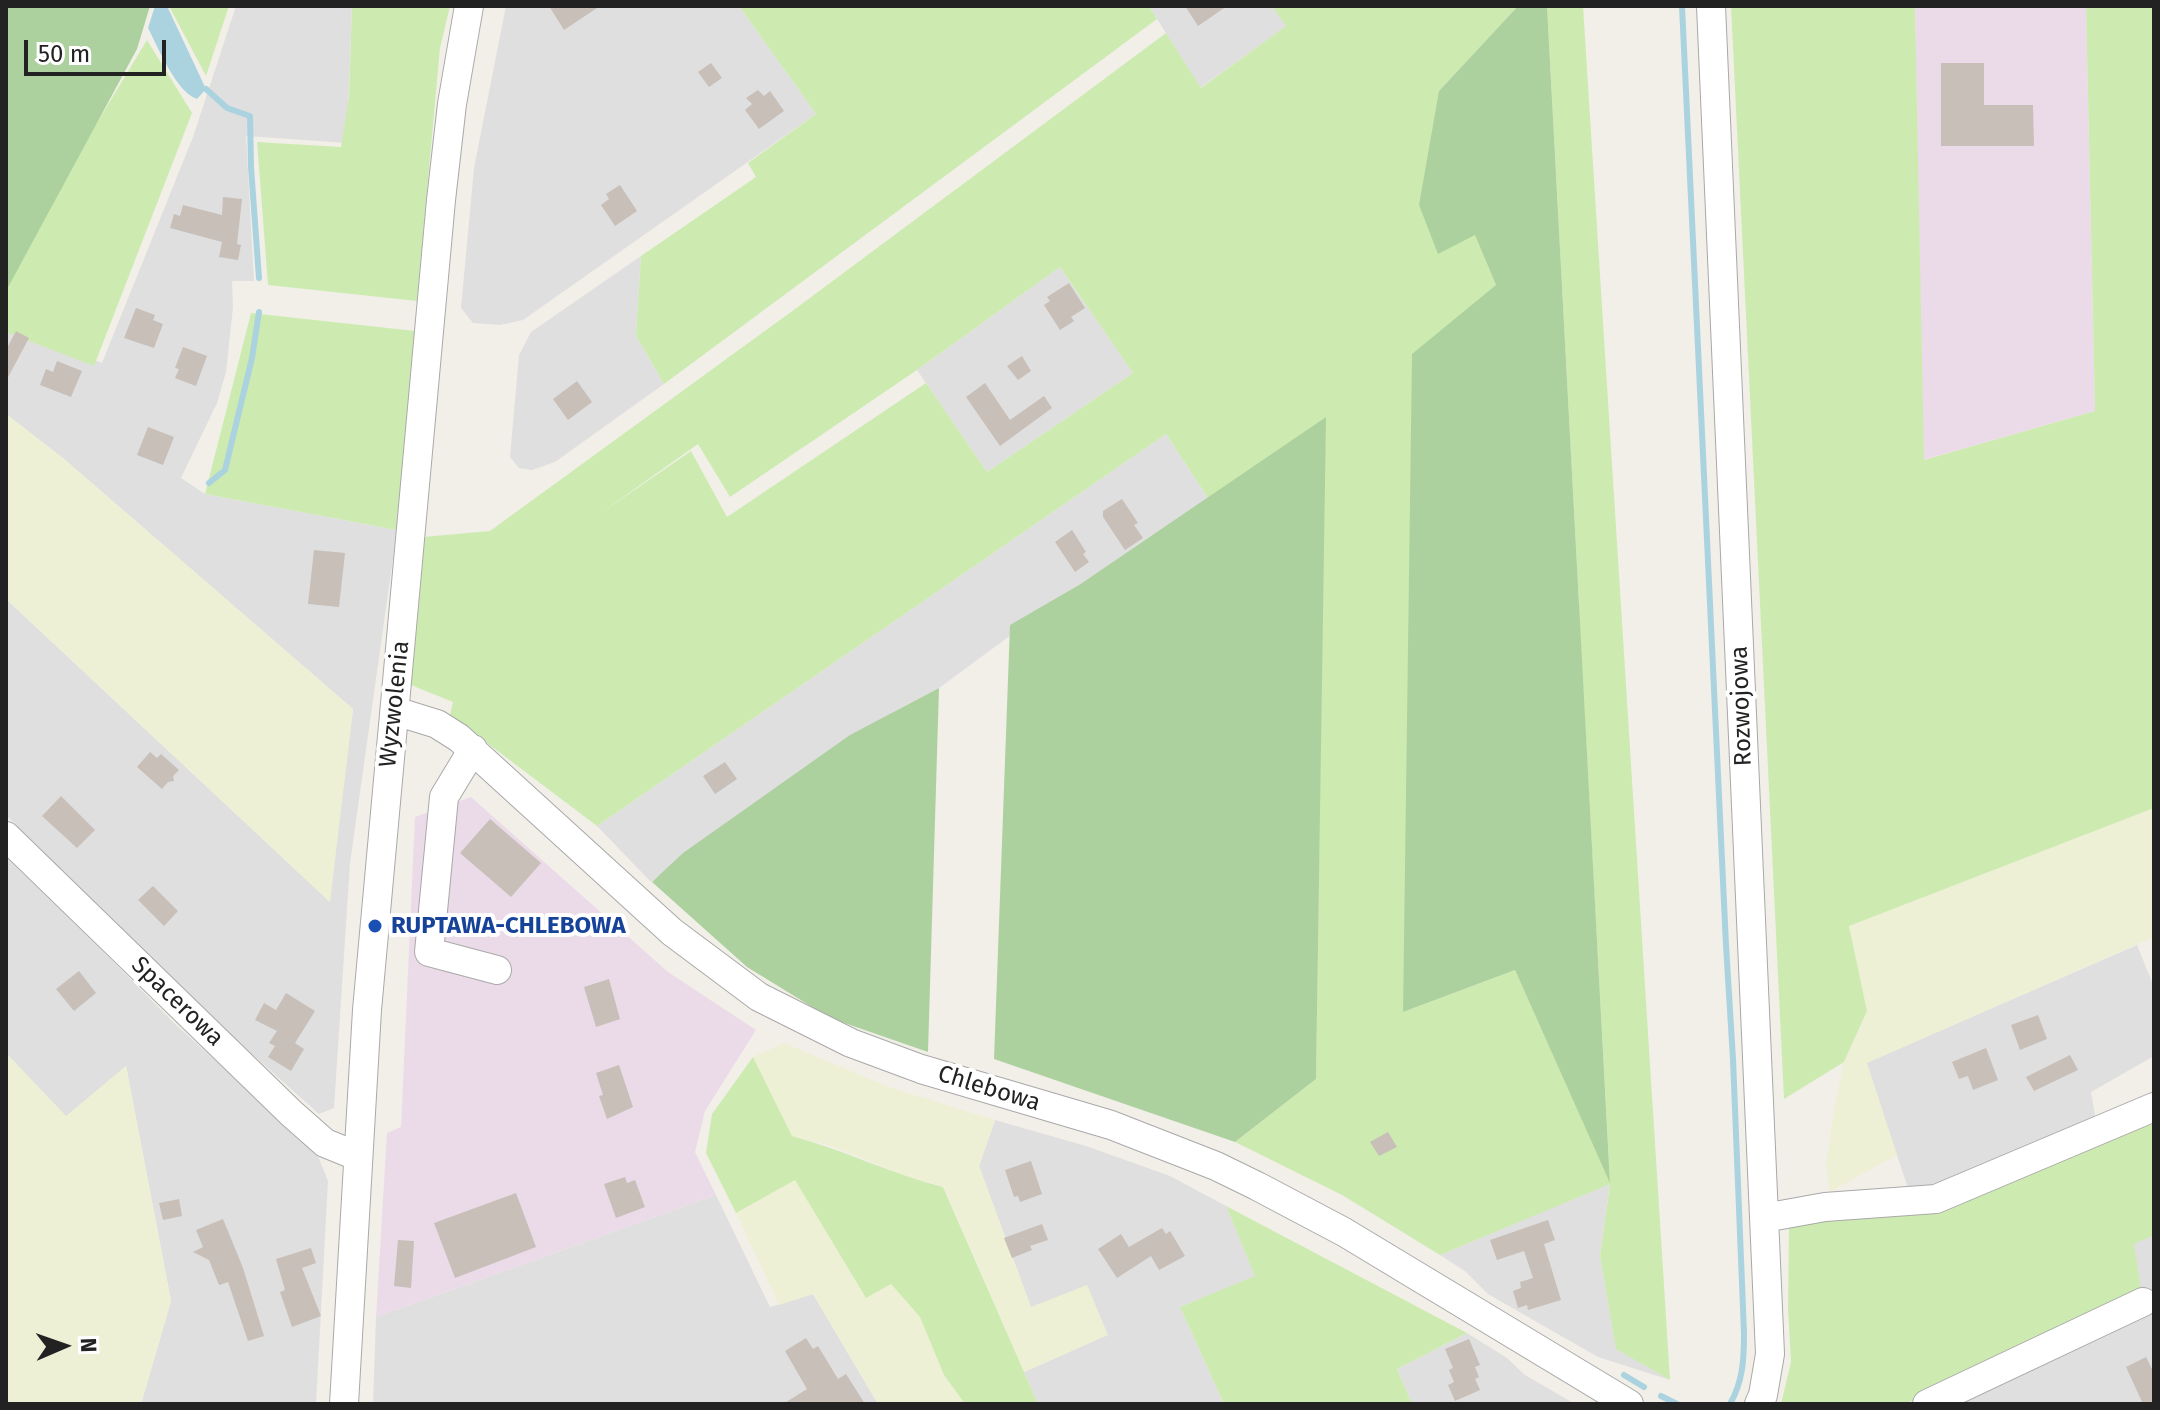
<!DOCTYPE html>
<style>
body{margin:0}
#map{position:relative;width:2160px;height:1410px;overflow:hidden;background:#f2efe9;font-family:"Fira Sans",sans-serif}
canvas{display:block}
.frame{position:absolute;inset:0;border:8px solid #222;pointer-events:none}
.north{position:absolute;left:24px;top:1306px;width:80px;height:80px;-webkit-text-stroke:6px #fff;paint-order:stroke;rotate:88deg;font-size:22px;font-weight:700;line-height:32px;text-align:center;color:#222}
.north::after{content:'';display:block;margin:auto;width:28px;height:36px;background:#222;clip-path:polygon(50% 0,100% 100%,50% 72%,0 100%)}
.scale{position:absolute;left:24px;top:40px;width:142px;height:36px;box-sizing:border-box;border:4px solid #222;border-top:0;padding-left:10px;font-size:24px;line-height:28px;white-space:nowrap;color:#222;-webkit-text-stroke:6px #fff;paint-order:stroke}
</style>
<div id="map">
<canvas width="2160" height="1410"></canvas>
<div class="frame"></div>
<div class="north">N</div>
<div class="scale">50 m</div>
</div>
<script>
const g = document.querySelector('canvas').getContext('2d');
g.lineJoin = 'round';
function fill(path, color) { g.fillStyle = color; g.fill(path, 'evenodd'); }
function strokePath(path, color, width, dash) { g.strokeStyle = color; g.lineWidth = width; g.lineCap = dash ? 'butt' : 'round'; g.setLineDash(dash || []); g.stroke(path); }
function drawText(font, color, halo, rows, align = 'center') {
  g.font = font + ' "Fira Sans",sans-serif'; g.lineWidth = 8; g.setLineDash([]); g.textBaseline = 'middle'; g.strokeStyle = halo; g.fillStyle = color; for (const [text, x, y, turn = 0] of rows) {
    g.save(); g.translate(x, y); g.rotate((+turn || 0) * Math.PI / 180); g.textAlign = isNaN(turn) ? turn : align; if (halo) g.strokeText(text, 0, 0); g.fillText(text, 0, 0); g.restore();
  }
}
fill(new Path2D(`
 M236,6H352L347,143L246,136L254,281H232L233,307L226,372L217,403L181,478L205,494L397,530L350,863L334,1108L319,1114L195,1003L6,815V599L329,901L353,709L64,459L6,414V326L102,363L193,137Z
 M506,6H739L816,114L523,320L500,325L473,323L461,308L474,168Z
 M1149,6H1272L1287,26L1200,88Z
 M641,256L636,336L664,384L555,462L532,470L519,468L510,457L519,355L531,332Z
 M1060,267L1133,373L987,472L917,370Z
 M1166,434L1208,498L1079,585L939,688L897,710L751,805L651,882L597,826Z
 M6,854L175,1024L316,1151L328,1181L316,1404H141L171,1301L126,1066L66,1117L6,1053Z
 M2137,945L2154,987V1056L2091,1092L2096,1121L1911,1197L1866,1063Z
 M995,1120L1086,1146L1170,1176L1226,1206L1256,1277L1180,1307L1224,1404H1038L1024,1372L1107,1335L1031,1308L979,1166Z
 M1610,1183L1600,1256L1616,1348L1670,1380L1598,1357L1488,1294L1465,1271L1440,1255Z
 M716,1195L770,1307L813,1294L878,1404H373L376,1317Z
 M2154,1235V1404H1952L2134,1243Z
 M1467,1333L1507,1358L1525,1375L1575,1404H1412L1397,1369Z`), '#e0dfdf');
fill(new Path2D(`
 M1915,6H2086L2095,411L1923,460Z
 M471,797L668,972L756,1030L705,1111L695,1152L716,1195L376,1317L387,1133L401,1127L415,817Z`), '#ebdbe8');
fill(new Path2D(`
 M6,414L64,459L353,709L330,902L6,599Z
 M2154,808V937L1867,1063L1897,1155L1830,1192L1826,1166L1833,1115L1844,1062L1867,1011L1849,926Z
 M784,1043L889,1087L995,1120L979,1166L1031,1307L1087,1285L1108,1335L1024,1372L944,1187L913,1179L831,1146L792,1136L753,1057Z
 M6,1053L66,1116L126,1066L171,1301L141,1404H6Z
 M795,1179L865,1297L891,1284L920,1317L944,1375L965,1404H878L813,1294L779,1305L736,1213Z`), '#eef0d5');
fill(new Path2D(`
 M169,6H229L206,76Z
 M352,6H450L440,48L417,301L268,285L257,142L341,147L349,97Z
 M739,6H1149L1157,19L664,384L636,336L641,256L756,177L748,163L816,114Z
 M1272,6H1518L1439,91L1475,234L1496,285L1403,1012L1515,970L1610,1181L1584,703L1578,699L1571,612L1579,605L1547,6H1583L1670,1380L1616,1349L1600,1256L1610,1184L1440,1255L1342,1195L1235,1142L1316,1079L1325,418L1208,498L1166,434L597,826L450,715L453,702L411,685L423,537L490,531L795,309L1166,33L1201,88L1286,26ZM1060,267L1133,373L987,472L926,383L727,517L691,451L598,515L698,444L730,497L917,370Z
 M1731,6H1915L1924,460L2095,411L2086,6H2154V808L1849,926L1867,1011L1844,1062L1784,1099Z
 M147,40L192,113L94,366L6,332V273Z
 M251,313L415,331L397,530L205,494Z
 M753,1057L792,1136C844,1150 891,1174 943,1187L1038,1404H965L944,1375L920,1317L891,1284L866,1298L795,1180L736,1213L706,1153L712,1114Z
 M2154,1118V1235L2134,1244L2141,1290L1905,1404H1781L1791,1362L1788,1309L1789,1224L1855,1213Z
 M1226,1206L1467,1333L1397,1369L1412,1404H1224L1180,1307L1255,1276Z`), '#cdebb0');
fill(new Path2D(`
 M6,6H150L137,49L6,291Z
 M1518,6H1547L1610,1183L1515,970L1403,1012L1412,354L1496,285L1475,235L1438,254L1419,205L1439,91Z
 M1326,417L1316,1079L1235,1142L994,1059L1010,625L1079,585Z
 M939,688L928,1052L830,1018L747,967L652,882L683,853L850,735Z`), '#add19e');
fill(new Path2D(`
 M155,6H167L206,89L197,99C176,92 158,47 148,28Z`), '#aad3df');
strokePath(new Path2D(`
 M1682,6L1726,945L1733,1059L1744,1333C1744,1360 1743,1381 1730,1404
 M206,89L227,108L250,116L251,167L259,278
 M209,483L225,470L252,358L259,312
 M1624,1375L1644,1387
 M1661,1396L1677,1404`), '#aad3df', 6);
fill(new Path2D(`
 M549,6H600L564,30Z
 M1185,6H1227L1198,26Z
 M711,63L722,78L709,87L698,72Z
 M1941,63H1984V105H2033L2034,146H1941Z
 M758,90L764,96L770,91L784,111L759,129L745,110L752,104L746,98Z
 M620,185L637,211L615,226L601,205L609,199L606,194Z
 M223,197L242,199L237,244L241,245L238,260L219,257L222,242L170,228L174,214L180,216L183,205L222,215Z
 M1069,283L1085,308L1071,317L1074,321L1060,330L1044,305L1050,301L1047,297Z
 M136,308L155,315L153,320L163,324L154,348L124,338Z
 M16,331L29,338L6,381V350Z
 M183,347L207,356L196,386L175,378L179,369L175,368Z
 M1022,356L1031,371L1018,380L1007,366Z
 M57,361L82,371L71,397L40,385L46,369L53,372Z
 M577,381L592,402L568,420L553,399Z
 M985,383L1010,420L1044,396L1052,408L1000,446L966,397Z
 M148,427L174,437L163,465L137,455Z
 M1122,499L1138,523L1134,525L1143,538L1125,550L1103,517V511Z
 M1072,530L1086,552L1083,554L1089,562L1075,572L1055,542Z
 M314,550L345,553L339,607L308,604Z
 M150,752L157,758L161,754L179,770L173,776L174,781L168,782L162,789L137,767Z
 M725,762L737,779L715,794L703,776Z
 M61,796L95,830L77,848L42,816Z
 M490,819L541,863L511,897L460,853Z
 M153,886L178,911L164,926L138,900Z
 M79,971L96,993L74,1011L56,989Z
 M609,979L620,1019L596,1027L584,987Z
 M286,993L315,1011L295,1043L304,1049L291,1071L268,1057L275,1046L269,1043L277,1031L255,1020L264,1003L276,1010Z
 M2038,1015L2047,1039L2020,1050L2011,1025Z
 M1986,1048L1998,1080L1973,1090L1968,1076L1959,1079L1952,1062Z
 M2070,1055L2078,1070L2034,1091L2026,1077Z
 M619,1065L633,1107L607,1119L599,1096L603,1095L596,1073Z
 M1388,1132L1397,1147L1379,1156L1370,1142Z
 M1031,1161L1042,1194L1020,1202L1018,1196L1014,1197L1005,1170Z
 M625,1177L627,1183L635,1180L645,1207L616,1218L604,1184Z
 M516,1193L536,1247L455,1278L434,1223Z
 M179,1199L182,1216L163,1220L159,1203Z
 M223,1219L243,1268L264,1336L248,1341L228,1282L219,1285L209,1260L193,1252L203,1247L196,1230Z
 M1548,1220L1555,1240L1544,1244L1561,1300L1528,1310L1527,1305L1518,1308L1513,1291L1521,1288L1520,1282L1533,1278L1524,1251L1497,1260L1490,1240Z
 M1042,1224L1048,1240L1030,1246L1032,1250L1012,1258L1004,1238Z
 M1162,1228L1166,1234L1170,1231L1185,1256L1159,1270L1151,1256L1117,1278L1098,1249L1121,1234L1129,1247Z
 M398,1240L414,1241L411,1288L394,1286Z
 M311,1248L316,1263L302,1268L321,1316L292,1327L280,1292L285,1290L276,1259Z
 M806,1338L813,1349L818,1346L838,1379L846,1374L865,1404H783L807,1389L785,1351Z
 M1469,1339L1480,1365L1475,1367L1479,1377L1475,1379L1480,1390L1455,1401L1448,1385L1454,1382L1449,1370L1453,1368L1445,1349Z
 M2146,1357L2154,1373V1404H2143L2126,1367Z`), '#c7bfb8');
const minor = new Path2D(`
 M1711,6L1770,1354L1763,1395L1759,1404
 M395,711L437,724L459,738L672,932L759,997L851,1043L921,1069L1111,1125L1216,1166L1257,1186L1344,1232L1629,1404
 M473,749L444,797L429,952L497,970
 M6,836L291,1113L325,1143L357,1156
 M1764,1218L1825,1207L1936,1199L2154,1107
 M344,1404L367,1010L441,200L452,104L469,6
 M1927,1404L2143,1302`);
strokePath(minor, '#a9a9a9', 30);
strokePath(minor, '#fff', 28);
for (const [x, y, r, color] of [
 [375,926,8,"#1a4fb4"]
]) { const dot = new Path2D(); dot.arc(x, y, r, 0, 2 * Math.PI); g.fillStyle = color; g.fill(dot); strokePath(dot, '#fff', 3); }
drawText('24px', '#222', '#fff', [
 ["Wyzwolenia",395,704,-84],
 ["Rozwojowa",1742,706,-92],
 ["Spacerowa",177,1002,44],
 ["Chlebowa",989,1089,17]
]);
drawText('bold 24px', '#164399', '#fff', [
 ["RUPTAWA-CHLEBOWA",391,926]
], 'left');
</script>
